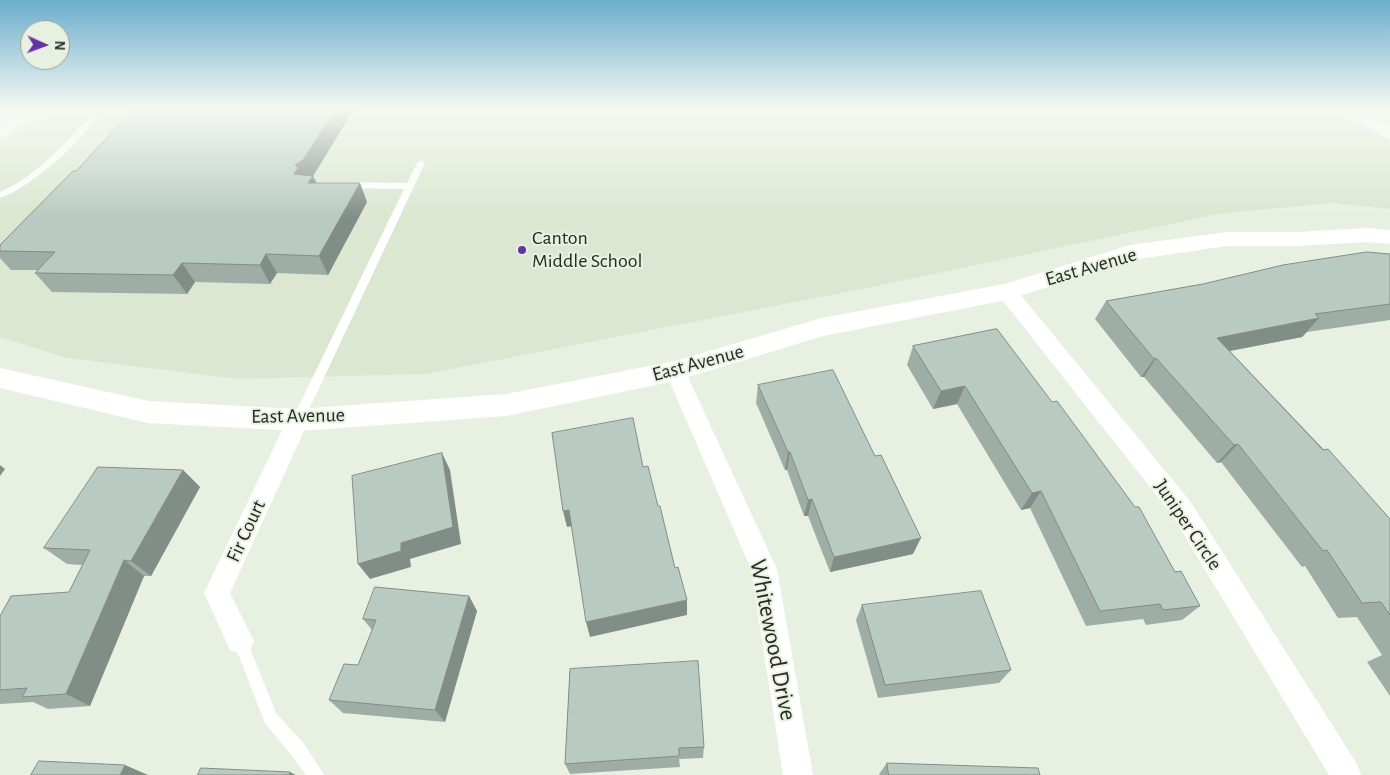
<!DOCTYPE html>
<style>
body{margin:0}
#map{position:relative;width:1390px;height:775px;overflow:hidden;background:#e8f1e1;font-family:"Alegreya Sans",sans-serif}
canvas{display:block}
.north{position:absolute;left:20px;top:20px;width:50px;height:50px;box-sizing:border-box;background:#e8f1e1;border:1px solid #9aa195;border-radius:50%;rotate:92deg;font-size:14px;font-weight:700;line-height:20px;text-align:center;color:#262923}
.north::after{content:'';display:block;margin:auto;width:18px;height:22px;background:#6731a8;clip-path:polygon(50% 0,100% 100%,50% 72%,0 100%)}
</style>
<div id="map">
<canvas width="1390" height="775"></canvas>
<div class="north">N</div>
</div>
<script>
const g = document.querySelector('canvas').getContext('2d');
g.lineJoin = 'round';
function fill(path, color) { g.fillStyle = color; g.fill(path, 'evenodd'); }
function strokePath(path, color, width, dash) { g.strokeStyle = color; g.lineWidth = width; g.lineCap = dash ? 'butt' : 'round'; g.setLineDash(dash || []); g.stroke(path); }
function drawText(font, color, halo, rows, align = 'center') {
  g.font = font + ' "Alegreya Sans",sans-serif'; g.lineWidth = 4; g.setLineDash([]); g.textBaseline = 'middle'; g.strokeStyle = halo; g.fillStyle = color; for (const [text, x, y, turn = 0] of rows) {
    g.save(); g.translate(x, y); g.rotate((+turn || 0) * Math.PI / 180); g.textAlign = isNaN(turn) ? turn : align; if (halo) g.strokeText(text, 0, 0); g.fillText(text, 0, 0); g.restore();
  }
}
fill(new Path2D(`
 M57,109H1334L1390,141V209L1332,203L1218,214L872,287L426,374L238,379L67,358L0,337V143Z`), '#dbe7d0');
fill(new Path2D(`
 M93,109H101C92,135 27,190 0,198V192C37,176 62,145 90,117Z
 M377,109H385L381,116H378L374,114Z
 M421,160L425,163L304,420L302,423H294L292,420L404,189L346,188L342,185L346,182L407,183L417,163Z
 M240,634L245,636L276,713L305,745L324,775H306L293,757L265,723L233,641L235,636Z`), '#fff');
fill(new Path2D(`
 M25,109H42L5,135L0,137V125Z
 M1340,109C1364,109 1370,114 1390,127V139L1385,137Z
 M1007,286L1014,287L1190,501L1357,764L1361,775H1329L1172,515L1000,297L998,292L1000,287Z
 M675,363L682,365L685,371L777,569L813,775H783L751,569L665,371L668,365Z
 M298,411L306,414L309,420L230,593L254,641L250,650L240,654L230,650L204,593L287,420L290,414Z`), '#fff');
fill(new Path2D(`
 M1368,228L1390,230V244L1368,242L1297,246H1227L1132,260L1007,300L823,336L675,381L506,416L298,431L148,423L0,388V368L148,401L298,409L506,394L675,361L822,318L1005,284L1130,245L1227,232H1297Z`), '#fff');
fill(new Path2D(`
 M134,109H354L313,176L317,183L367,202L328,275L277,273L270,284L195,282L187,294L52,292L35,273L38,270H11L0,258V245L76,171Z
 M1390,254V320L1307,332L1302,337L1230,351L1390,519V696L1367,662L1382,655L1357,617L1338,618L1305,566L1302,567L1221,462L1217,463L1144,377H1141L1095,319L1106,301Z
 M997,329L1200,606L1182,620L1146,625L1143,619L1086,626L1030,508L1021,510L957,404L933,409L907,365L913,346Z
 M758,385L913,554L830,572L808,516H804L787,470H785L756,403Z
 M183,470L200,487L151,576H144L90,706L48,709L33,702L0,704V616L69,592L82,565L67,564L44,548Z
 M469,596L477,611L445,722L343,713L329,700L358,665L372,630L363,619Z
 M862,605L1011,670L999,683L878,698L856,620Z
 M570,669L704,747L703,758L679,759L680,767L570,774L565,764Z
 M887,763L1040,775H880L879,774Z`), '#9eaea6');
fill(new Path2D(`
 M336,109H354L313,176L322,194L294,174L295,165Z
 M360,183L367,202L328,275L319,256Z
 M266,254L277,273L270,284L260,265Z
 M182,263L195,282L187,294L173,275Z
 M1319,318L1302,337L1203,356L1217,338Z
 M1156,358L1144,377H1141L1154,359Z
 M965,386L957,404L933,409L941,391Z
 M1238,444L1221,462L1217,463L1234,445Z
 M788,452H790L787,470H785Z
 M442,453L450,470L461,544L410,559L411,567L370,579L358,564L401,543Z
 M0,465L5,469L0,476Z
 M183,470L200,487L151,576L131,561Z
 M1041,491L1030,508L1021,510L1032,493Z
 M812,499L808,516H804L808,500Z
 M569,510L573,526L567,527L563,511Z
 M921,538L913,554L830,572L834,557Z
 M124,560L144,576L90,706L66,694Z
 M469,596L477,611L445,722L435,710Z
 M687,600V615L590,637L586,622Z
 M125,765L148,775H120Z
 M290,772L296,775H289Z`), '#818d87');
const building = new Path2D(`
 M134,109H336L303,160L295,165L298,168L294,174L313,176L308,183H360L319,256L266,254L260,265L182,263L173,275L35,273L55,252L0,251V245L73,171H76Z
 M1367,252L1390,254V304L1315,314L1319,318L1217,338L1323,450L1328,449L1390,519V615L1381,602L1362,603L1327,550L1323,551L1238,444L1234,445L1156,358L1154,359L1106,301L1203,284L1283,265Z
 M997,329L1052,402L1057,401L1135,507H1139L1175,572L1181,571L1200,606L1163,610L1160,604L1100,611L1041,491L1032,493L965,386L941,391L913,346Z
 M833,370L875,456L881,455L921,538L834,557L812,499L808,500L790,452H788L758,385Z
 M633,418L643,467L648,466L658,506H660L675,568L678,567L687,600L586,622L569,510L563,511L552,433Z
 M442,453L453,527L401,543V551L358,564L352,476Z
 M98,467L183,470L131,561L124,560L66,694L22,697L27,688L0,690V616L11,596L69,592L90,550L44,548Z
 M375,587L469,596L435,710L329,700L344,664L358,665L376,620L363,619Z
 M981,591L1011,670L885,685L862,605Z
 M698,661L704,747L679,748V756L565,764L570,669Z
 M39,761L125,765L120,775H31Z
 M887,763L1038,768L1040,775H889Z
 M201,768L290,772L289,775H198Z`);
fill(building, '#b8cac1');
strokePath(building, '#818d87', 1);
const sky = g.createLinearGradient(0, 0, 0, 218);
sky.addColorStop(0, '#6cadcd');
sky.addColorStop(0.5, '#f5f9f2');
sky.addColorStop(1, '#f5f9f200');
g.fillStyle = sky;
g.fillRect(0, 0, 1390, 218);
for (const [x, y, r, color] of [
 [522,250,5,"#6731a8"]
]) { const dot = new Path2D(); dot.arc(x, y, r, 0, 2 * Math.PI); g.fillStyle = color; g.fill(dot); strokePath(dot, '#e8f1e1', 2); }
drawText('20px', '#262923', '#e8f1e1', [
 ["Canton",532,238],
 ["Middle School",532,261]
], 'left');
drawText('20px', '#262923', '#e8f1e1', [
 ["East Avenue",1091,267,-16],
 ["East Avenue",698,363,-15],
 ["East Avenue",298,416,-1],
 ["Juniper Circle",1188,525,56],
 ["Fir Court",246,531,-65]
]);
drawText('24px', '#262923', '#e8f1e1', [
 ["Whitewood Drive",773,640,79]
]);
</script>
